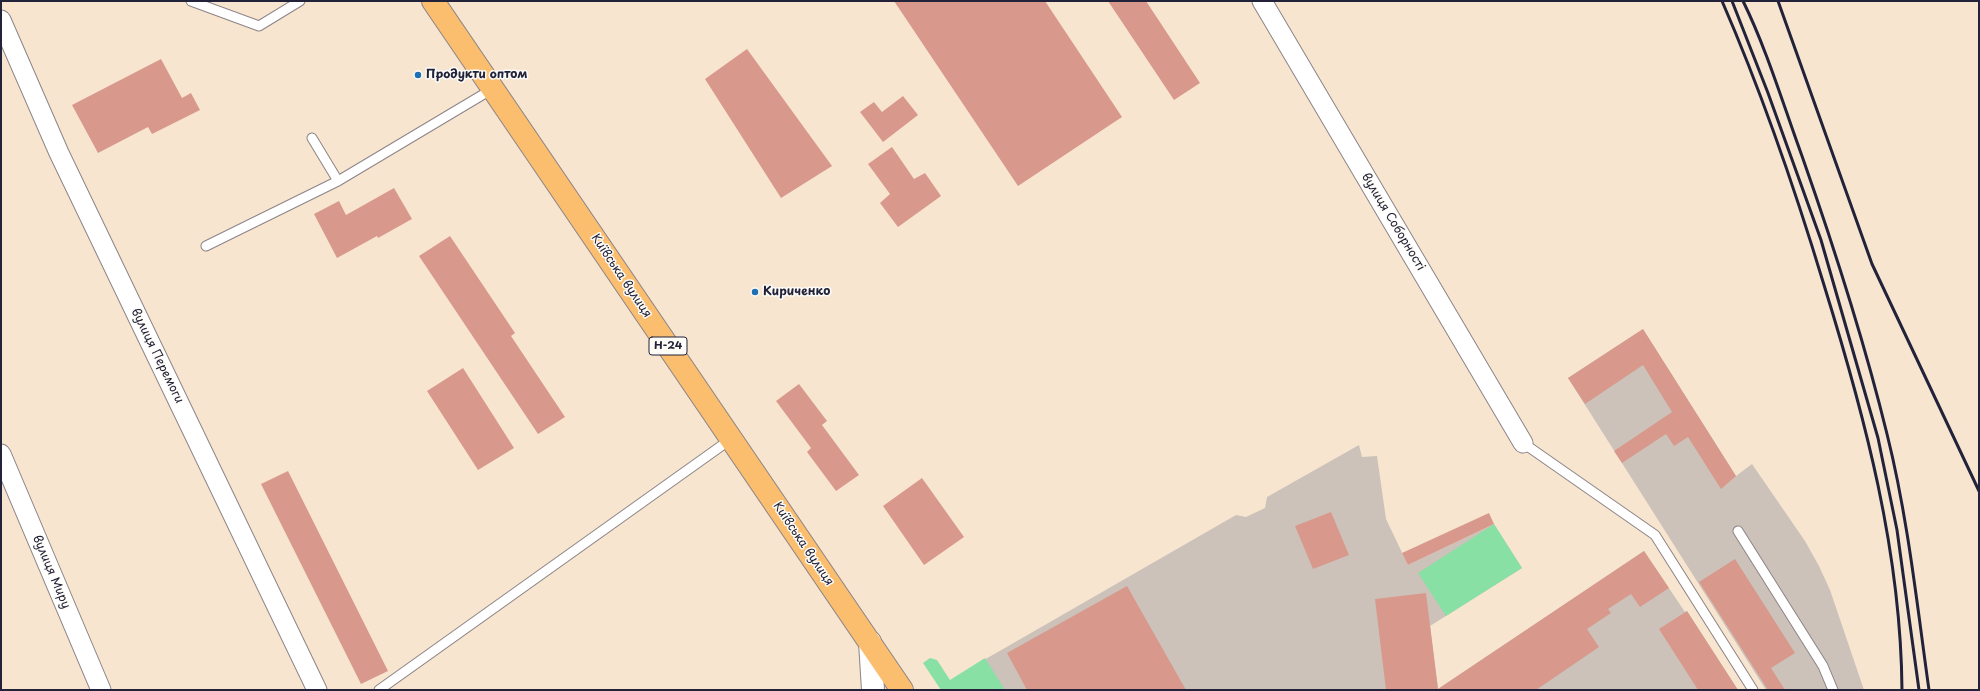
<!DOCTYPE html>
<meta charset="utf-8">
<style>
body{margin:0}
#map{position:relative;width:1980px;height:691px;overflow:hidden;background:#f7e5d0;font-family:"Playpen Sans",sans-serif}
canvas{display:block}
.frame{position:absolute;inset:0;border:2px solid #22223b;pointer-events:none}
</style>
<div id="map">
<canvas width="1980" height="691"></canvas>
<div class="frame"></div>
</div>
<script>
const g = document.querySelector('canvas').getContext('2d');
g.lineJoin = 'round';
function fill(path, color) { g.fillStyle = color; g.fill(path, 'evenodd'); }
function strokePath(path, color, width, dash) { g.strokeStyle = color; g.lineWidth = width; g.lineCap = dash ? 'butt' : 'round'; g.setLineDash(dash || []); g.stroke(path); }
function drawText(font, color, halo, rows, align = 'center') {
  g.font = font + ' "Playpen Sans",sans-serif'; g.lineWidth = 3; g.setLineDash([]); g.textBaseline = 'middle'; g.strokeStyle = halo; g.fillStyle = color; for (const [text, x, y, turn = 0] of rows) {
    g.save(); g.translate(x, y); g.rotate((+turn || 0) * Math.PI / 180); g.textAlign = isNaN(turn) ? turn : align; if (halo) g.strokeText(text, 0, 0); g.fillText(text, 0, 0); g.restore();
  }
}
fill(new Path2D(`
 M1643,329L1736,476L1752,464L1805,541L1819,566L1830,590L1864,690H1766L1568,378Z
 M1359,445L1362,457L1377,456L1386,519L1408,565L1494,524L1522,568L1430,626L1438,689L1644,551L1685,612L1687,611L1738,690H992L977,664L1236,515L1246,517L1265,508L1267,497Z`), '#ccc2b9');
fill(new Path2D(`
 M1494,524L1522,568L1446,616L1418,573Z
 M930,658L937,660L950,680L985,658L1005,690H941L923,663Z`), '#89e0a4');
fill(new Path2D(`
 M894,1H1045L1122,117L1018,186Z
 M1108,1H1146L1200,83L1174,100Z
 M747,49L832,166L781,198L705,79Z
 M161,59L182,98L191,93L200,110L152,134L148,127L98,153L72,105Z
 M903,96L918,115L883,142L860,112L874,102L882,112Z
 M892,147L914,179L925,173L941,196L898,227L880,203L890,194L868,164Z
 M394,188L412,219L378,238L377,236L337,258L314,214L339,201L346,215Z
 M450,236L515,333L511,336L565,417L538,434L419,256Z
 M1643,329L1736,476L1721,489L1688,437L1674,446L1666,434L1622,463L1614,451L1672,412L1643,365L1585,404L1568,378Z
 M463,368L514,448L478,470L427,391Z
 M799,384L827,421L822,425L859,475L836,491L807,452L811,448L776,401Z
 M288,471L388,671L361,684L261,484Z
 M922,478L964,537L924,565L883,506Z
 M1331,512L1349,555L1313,569L1295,526Z
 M1489,513L1494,524L1408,565L1402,553Z
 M1644,551L1669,588L1640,607L1631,594L1608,609L1611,613L1587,629L1599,647L1536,690H1386L1375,599L1426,593L1438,689Z
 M1735,559L1795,653L1771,668L1785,690H1768L1699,582Z
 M1127,586L1186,690H1027L1007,653Z
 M1687,611L1738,690H1698L1659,629Z`), '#d8998c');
const service = new Path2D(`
 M191,1L259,26L300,1
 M312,138L338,181
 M206,246L338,181L494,88
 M1523,443L1655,535L1753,690
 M1738,531L1823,666L1833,690
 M379,690L731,439`);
const minor = new Path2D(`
 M1262,1L1523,443
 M1,20L59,153L317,690
 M1,454L101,690`);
const tertiary = new Path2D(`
 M870,642L873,690`);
const primary = new Path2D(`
 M433,1L902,690`);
strokePath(service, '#8c8486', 11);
strokePath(minor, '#8c8486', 21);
strokePath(tertiary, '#8c8486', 24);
strokePath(primary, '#8c8486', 24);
strokePath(service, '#fff', 9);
strokePath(minor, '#fff', 19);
strokePath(tertiary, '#fff', 22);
strokePath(primary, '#fbbd6e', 22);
strokePath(new Path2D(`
 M1722,1C1762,93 1795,189 1824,285C1865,417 1901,552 1902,690
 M1732,1L1768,93L1821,240L1878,438L1897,530L1919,690
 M1743,1C1767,50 1783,104 1802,156C1834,247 1864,340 1887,434C1908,518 1917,605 1929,690
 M1778,1L1872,264L1979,491`), '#22223b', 3);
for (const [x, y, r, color] of [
 [418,75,4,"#1f6fb2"],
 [755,292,4,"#1f6fb2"]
]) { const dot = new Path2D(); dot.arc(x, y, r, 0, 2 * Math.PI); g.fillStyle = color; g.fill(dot); strokePath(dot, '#fdfcf7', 1.5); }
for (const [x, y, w] of [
 [668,346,38]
]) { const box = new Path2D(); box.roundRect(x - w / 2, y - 9, w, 18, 3); g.fillStyle = '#fdfcf7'; g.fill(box); strokePath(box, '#22223b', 1); }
drawText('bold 11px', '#22223b', null, [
 ["Н-24",668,346]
]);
drawText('bold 12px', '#22223b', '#fdfcf7', [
 ["Продукти оптом",426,75],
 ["Кириченко",763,292]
], 'left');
drawText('12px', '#22223b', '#fdfcf7', [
 ["вулиця Соборності",1393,222,59],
 ["Київська вулиця",621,276,56],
 ["вулиця Перемоги",157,356,64],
 ["Київська вулиця",803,544,56],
 ["вулиця Миру",51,572,67]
]);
</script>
